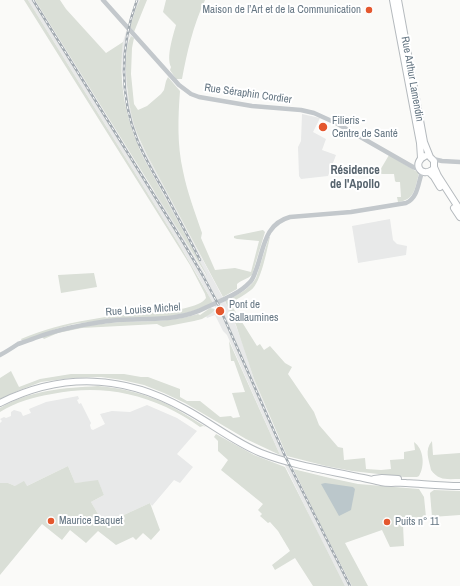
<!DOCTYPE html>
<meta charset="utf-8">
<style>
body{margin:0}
canvas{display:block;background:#fafaf8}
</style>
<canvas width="460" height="586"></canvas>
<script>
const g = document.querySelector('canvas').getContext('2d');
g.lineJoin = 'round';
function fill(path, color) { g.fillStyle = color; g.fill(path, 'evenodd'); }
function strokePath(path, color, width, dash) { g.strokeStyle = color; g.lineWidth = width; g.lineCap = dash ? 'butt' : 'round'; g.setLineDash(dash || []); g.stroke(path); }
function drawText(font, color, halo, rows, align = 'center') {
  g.font = font + ' "Archivo Narrow",sans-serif'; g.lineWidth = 4; g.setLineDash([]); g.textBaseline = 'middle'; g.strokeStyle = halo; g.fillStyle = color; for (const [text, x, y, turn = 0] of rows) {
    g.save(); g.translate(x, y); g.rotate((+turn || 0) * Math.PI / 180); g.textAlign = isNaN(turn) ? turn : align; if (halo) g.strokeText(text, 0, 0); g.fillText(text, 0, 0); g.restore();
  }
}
fill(new Path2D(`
 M28,0H35L154,192L155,191L205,274L207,276L143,157L135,138L126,108L122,71L121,57L123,42L134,5L136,0H140L136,8L130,27L129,33L131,36L129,38L126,57L127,90L133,121L138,137L147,155L231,313L242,342L254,379L275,430L293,469L296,474L318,520L352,586H345L313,523L280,455L227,335L223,331L215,315L207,318L206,316L212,313L215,310V307L199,278L179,244Z
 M302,114L320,118L313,132L326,139L322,150L336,155L328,176L301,179L299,176L298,147L301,141Z
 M390,219L393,240L397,244L407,246L406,255L358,263L352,226Z
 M78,396L79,399L77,400L79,404L81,403L91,423L90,425L91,429L93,430L105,424L100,414L112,411L130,412L147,405L177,418L197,431L177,454L193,467L180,483L174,480L152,506L150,503L104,524L91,502L104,495L98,481L75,483L68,466L27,486H15L8,483H0V423L2,421L0,419L4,417L6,418L11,416V412L14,410L21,412L23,416L31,413L29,409L46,402Z`), '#e8e9e9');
fill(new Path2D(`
 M24,0H28L179,244L213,303L193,311L175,316L98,321L74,324L56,329L22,341L21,339C64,321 111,315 158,312C169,311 200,308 206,298L205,294L190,265Z
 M35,0H60L66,9L106,53L123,42C118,84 126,119 143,157L207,275V276Z
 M140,0H147L134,32L130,27L136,8Z
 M166,0H205C193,26 187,52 182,79H176L170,70L171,67C166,57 173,36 176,25L163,12Z
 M131,36L134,38L132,48L131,74L134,104L138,110L147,106L161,94L164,90L166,81L168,77L180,91C178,118 177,144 183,171C187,192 195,212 202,233L201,238L215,270L235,268L251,272L259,241L237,239L234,238V236L263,230L265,232L252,275C248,279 241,280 237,284V289L223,297L147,155C142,144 136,133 133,121C128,102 121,52 131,36Z
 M389,155L419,173C415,188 415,200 398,202L397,197H401L400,182H396L395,181L394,174H382L379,172Z
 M269,237H270C267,249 261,283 251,290C245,295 237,299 230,303L257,346L260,344L264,350L270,346L285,363L292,367L288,374L314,412L319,425L338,447L343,448L344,460L365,458L366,469L381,470L391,469L390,460L404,459V452L415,450L414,442C424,449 425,466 419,476L417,477H404L352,471L326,466L287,456L254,379L236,325L225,301C237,295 249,290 256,278Z
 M94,273L97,287L61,293L58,275Z
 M210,308L215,309V310L212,313L202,319L194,321L163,327L157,324L82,328L58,333L44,339L42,337C67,328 95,324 121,322C147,321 173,322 198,314L200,315Z
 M229,341L280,455L246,439L185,403L164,393L144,385L122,380L101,377L72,378L41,382L20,390L0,399V378L11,371L19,387L40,379L71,374H124L141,377H148L180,389V397L187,401H200L220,417L231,416L233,418L240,417L232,393L245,392L234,361H231Z
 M98,386C123,388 146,394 169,405C182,412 194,420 206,427L203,426L200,427C189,419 178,413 166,407C128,390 92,386 52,394C33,397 16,402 0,412V408C30,390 64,388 98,386Z
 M216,434L254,455L285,467L345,586H313L295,558L275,570L272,565L290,551L278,531L270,522L268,523L260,516L262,514L258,510L263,504L221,470L228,460L218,451V441L214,437Z
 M432,441L433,455L460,453V479C447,479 439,481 431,470C429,460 424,450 432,441Z
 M68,466L75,483L98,480L104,495L91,502L104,524L150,503L160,530L151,540L143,533L136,540L133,537L116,545L98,531L86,543L70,530L62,540L42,524L0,575V483H8L15,486L24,481L27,486Z
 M293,469L330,478L358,484L419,489L424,497L426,517L398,518L399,525H403L404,546L390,547L382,530L345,543L368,586H352L318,520L296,474Z
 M434,490L460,491V515L432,517L430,493L431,492Z`), '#dadfd7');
fill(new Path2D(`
 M325,483L353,487L355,489L351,510L339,516L321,484Z`), '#bbc7cb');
const major = new Path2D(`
 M393,0L420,143L421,158
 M398,0L424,142L430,157L434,161V167L438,176L460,210
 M425,156C412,162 420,178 432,170
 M429,172L434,177L440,187
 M454,208L460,217
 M0,403C62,372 125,375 185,409C211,423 234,442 261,453C292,465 325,470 358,477C366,478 374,481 381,482C389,484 398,482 406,483C424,484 442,486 460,486
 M374,479L382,478L398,479`);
strokePath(major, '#b5babe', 8);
strokePath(new Path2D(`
 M103,0L179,85L191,94L199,97L252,106L301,110L314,113L336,123L413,167L419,169
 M433,159L442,161L460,162
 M0,355C6,352 12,348 18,344C24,342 30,340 35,338C62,328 89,323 118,320C149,318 179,322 207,307C220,301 239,294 249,283C253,280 254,275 256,270C264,249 264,224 290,217L351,212L406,203C418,198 418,183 422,172`), '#c3c8cc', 4.5);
strokePath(major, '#fff', 6);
const rail = new Path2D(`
 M33,0L183,242L203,276L218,304L285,456L350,586
 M137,0C120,46 119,96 138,142C146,160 155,176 165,193C177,216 189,238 200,260`);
strokePath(rail, '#a2aab0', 2.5);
strokePath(rail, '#fff', 1, [3]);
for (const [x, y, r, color] of [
 [369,10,4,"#e4572e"],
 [323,127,5,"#e4572e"],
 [220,311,5,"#e4572e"],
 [51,521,4,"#e4572e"],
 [387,522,4,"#e4572e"]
]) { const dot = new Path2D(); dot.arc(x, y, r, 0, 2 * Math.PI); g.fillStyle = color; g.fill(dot); strokePath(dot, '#fff', 1.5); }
drawText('11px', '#657683', '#fff', [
 ["Maison de l’Art et de la Communication",361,10,"right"],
 ["Filieris -",332,121],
 ["Centre de Santé",332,134],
 ["Pont de",229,305],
 ["Sallaumines",229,318],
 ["Maurice Baquet",59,521],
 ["Puits n° 11",395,522]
], 'left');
drawText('11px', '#657683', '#fff', [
 ["Rue Arthur Lamendin",412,79,80],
 ["Rue Séraphin Cordier",248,94,8],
 ["Rue Louise Michel",143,310,-4]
]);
drawText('bold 12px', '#57646e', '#fff', [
 ["Résidence",355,171],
 ["de l'Apollo",355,185]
]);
</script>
